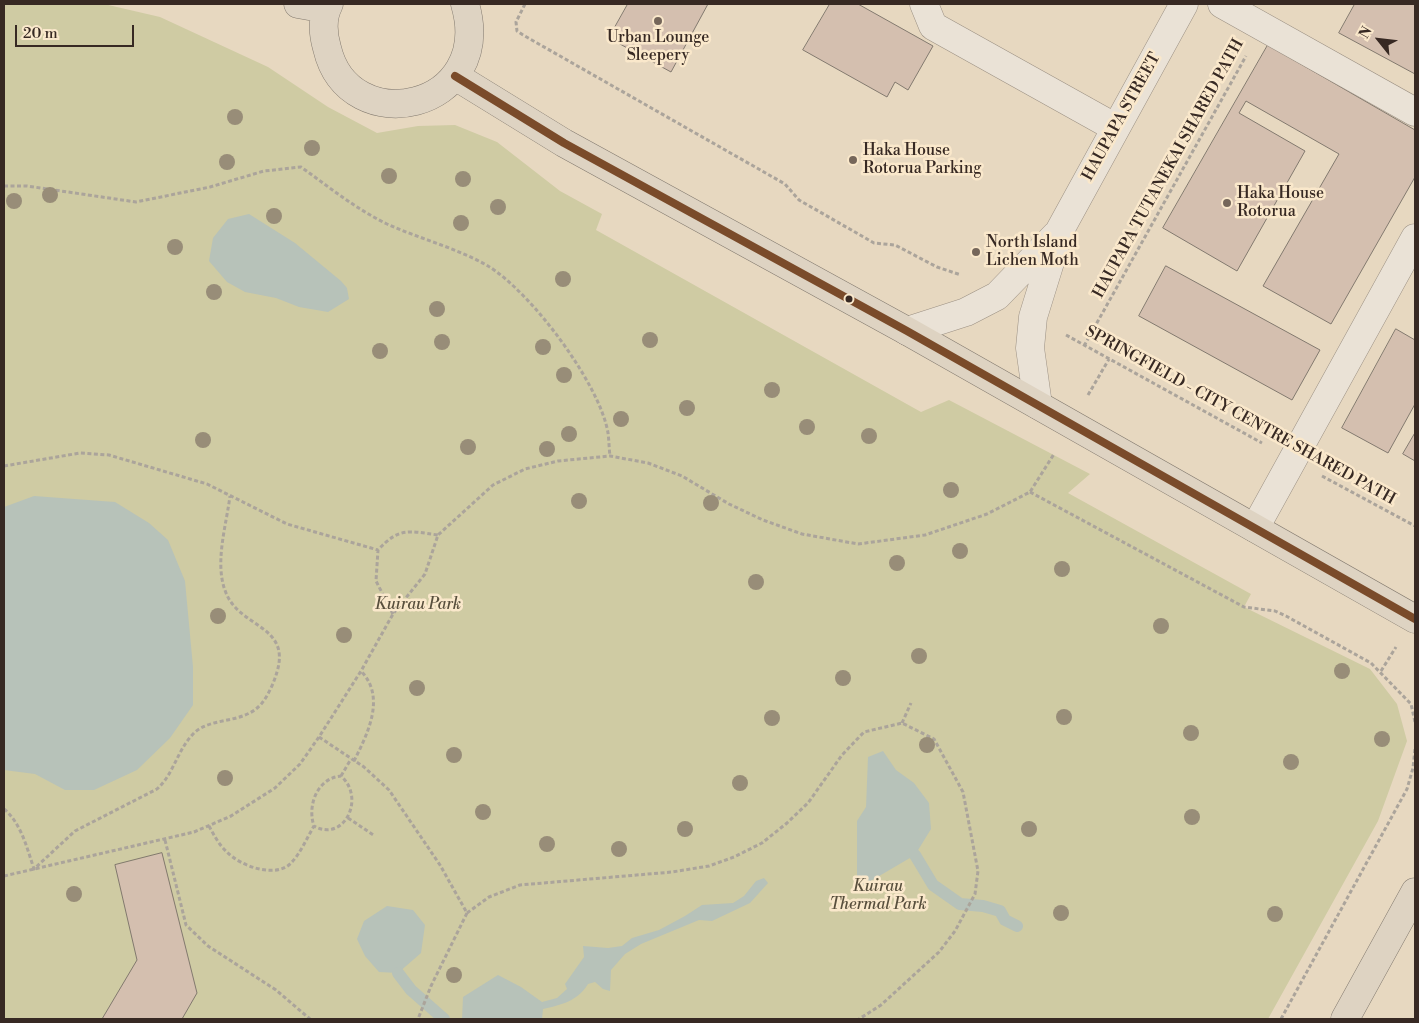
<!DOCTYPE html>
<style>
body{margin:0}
#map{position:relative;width:1419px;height:1023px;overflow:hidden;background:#e7d8c0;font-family:"Libre Bodoni",serif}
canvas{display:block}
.frame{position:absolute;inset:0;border:5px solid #372923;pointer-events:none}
.north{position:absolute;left:1354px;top:15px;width:50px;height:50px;-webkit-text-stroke:4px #fae8cb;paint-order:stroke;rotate:299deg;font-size:14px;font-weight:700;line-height:20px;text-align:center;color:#372923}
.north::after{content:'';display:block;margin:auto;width:18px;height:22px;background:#372923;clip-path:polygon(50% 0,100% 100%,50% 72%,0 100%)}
.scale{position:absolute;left:15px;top:25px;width:119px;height:22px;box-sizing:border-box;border:2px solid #372923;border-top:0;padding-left:6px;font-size:15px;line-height:18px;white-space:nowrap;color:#372923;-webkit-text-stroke:4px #fae8cb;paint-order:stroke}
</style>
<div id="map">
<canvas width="1419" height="1023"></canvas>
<div class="frame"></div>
<div class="north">N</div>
<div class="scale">20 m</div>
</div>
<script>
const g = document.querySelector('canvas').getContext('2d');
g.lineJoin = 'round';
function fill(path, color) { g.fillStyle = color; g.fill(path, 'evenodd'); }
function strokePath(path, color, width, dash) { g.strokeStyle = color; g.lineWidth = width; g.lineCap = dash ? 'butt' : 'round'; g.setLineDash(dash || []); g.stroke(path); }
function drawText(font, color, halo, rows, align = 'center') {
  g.font = font + ' "Libre Bodoni",serif'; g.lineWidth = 5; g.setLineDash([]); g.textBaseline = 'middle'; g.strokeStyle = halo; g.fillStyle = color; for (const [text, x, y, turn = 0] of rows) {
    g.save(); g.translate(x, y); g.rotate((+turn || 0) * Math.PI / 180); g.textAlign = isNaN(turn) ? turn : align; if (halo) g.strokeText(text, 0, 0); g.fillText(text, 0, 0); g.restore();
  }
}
fill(new Path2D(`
 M4,4H104L160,17L268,67L328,107L377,133L418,126L455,125L497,142L560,191L602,214L596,230L921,412L949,400L1090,474L1068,493L1251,594L1244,607L1370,669L1397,704L1407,741L1378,821L1268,1019H4Z`), '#cfcba3');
fill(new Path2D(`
 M249,214L295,243L341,281L347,288L349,299L328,312L299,307L276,298L245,292L227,282L209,261L213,238L228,219Z
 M34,496L115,502L149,523L168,540L185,581L193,667V705L170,738L137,770L94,790H65L35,774L4,770V507Z
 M883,751L896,770L914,783L929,803L931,829L915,855L857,889V821L866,807L868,757Z
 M764,878L768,883L750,903L712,921L699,920L641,944L625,954L611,970L610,991L603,989L595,982L588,984C578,1001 561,1005 543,1009L542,1019H462L463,997L498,975L521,987L542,1002L557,998L567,989L565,984L584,957L583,946L608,948L622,946L632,938L659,930L685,916L702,905L733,903L744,896L756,881Z
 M387,906L413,910L425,925L421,953L398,973L379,972L365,956L357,939L364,921Z`), '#b7c2b9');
strokePath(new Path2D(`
 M915,855L933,885L960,904L983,906L1000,911L1005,920L1017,926
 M398,973L411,990L444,1019`), '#b7c2b9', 12);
const building = new Path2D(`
 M628,4H708L671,72L609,38Z
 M830,4H858L933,46L908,90L895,82L887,97L803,50Z
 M1355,4H1415V74L1339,33Z
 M1268,45L1415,130V177L1331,324L1263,286L1339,154L1246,101L1239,113L1305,151L1237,271L1163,228Z
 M1166,266L1320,350L1292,400L1139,316Z
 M1396,329L1415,340V404L1388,453L1342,428Z
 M1415,433V461L1403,454Z
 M162,853L197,993L182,1019H102L137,960L115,865Z`);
fill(building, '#d4bfaf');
strokePath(building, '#82796e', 1);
const minor = new Path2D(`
 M924,4L933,26L1116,128
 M1222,4L1415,112
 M907,331L966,312L997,296L1056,235
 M1038,405L1030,348L1033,317L1060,230L1184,4
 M1255,528L1415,238`);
const major = new Path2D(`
 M298,4L326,9
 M329,4C322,17 323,34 327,48C349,142 496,110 465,4
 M455,76L564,143L907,331L1415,619
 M1345,1019L1415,892`);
strokePath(minor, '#9b9083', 29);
strokePath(major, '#82796e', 29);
strokePath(new Path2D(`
 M525,4L516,22L517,31L523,35L785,184L799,200L874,243L895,245L937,267L961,275
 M4,186H27L136,202L210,187L264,171L301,167C329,187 356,209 387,224C420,239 457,248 488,266C531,292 600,384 608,433C609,440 609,448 610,456
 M1066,335L1262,443
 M1084,346L1246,56
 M1088,395L1109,359
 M4,466L80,453L109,455L207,484L287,524L378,550
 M1322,476L1415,526
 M1030,492L1244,607L1275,611L1286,616L1371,663L1411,704L1415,722
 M393,614L376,581L378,550C399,527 409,531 438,535
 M1381,671L1396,647
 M902,723L911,703
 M319,737L364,767L389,790L440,865L467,913L431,986L418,1019
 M354,761C368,733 386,697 361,671
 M341,776L351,759
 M4,809C21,823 27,848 34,869L75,831L157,789C174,774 177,750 194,733C212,716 244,725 262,703C269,694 274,682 277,672C291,625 240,628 226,593C214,564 226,527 230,496
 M348,818L375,836
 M209,826C214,835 219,845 227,852C240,866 276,879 291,863C300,854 307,838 314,826C307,806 317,778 341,776C366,798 344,843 314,826
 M165,840L186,925L208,946L276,990L310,1019
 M4,876L194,832L231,816L275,788L300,764L319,737L361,671L393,614L425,574L438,535L493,485L525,469L558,461L610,456L648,463L682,476L729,504L763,520L802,534L858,544L925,535L987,514L1030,492L1054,454
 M467,913L489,897L520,885L672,872L709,866L734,857L762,843L787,823L808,803L842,755L864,732L902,723L934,739L963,792L978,871L975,894L955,931L939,952L881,1005L859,1019
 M1281,1019L1407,789L1413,768L1415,749`), '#aba49b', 3, [4, 2.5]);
strokePath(minor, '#eae2d6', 28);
strokePath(major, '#ded3c2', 28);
strokePath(new Path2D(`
 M455,76L564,143L907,331L1415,619`), '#7a4b2a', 8);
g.fillStyle = '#988d78';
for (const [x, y] of [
 [235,117],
 [312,148],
 [227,162],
 [389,176],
 [463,179],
 [50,195],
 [14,201],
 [498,207],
 [274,216],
 [461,223],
 [175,247],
 [563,279],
 [214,292],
 [437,309],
 [650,340],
 [442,342],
 [543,347],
 [380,351],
 [564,375],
 [772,390],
 [687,408],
 [621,419],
 [807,427],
 [569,434],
 [869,436],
 [203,440],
 [468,447],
 [547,449],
 [951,490],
 [579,501],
 [711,503],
 [960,551],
 [897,563],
 [1062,569],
 [756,582],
 [218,616],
 [1161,626],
 [344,635],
 [919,656],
 [1342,671],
 [843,678],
 [417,688],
 [1064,717],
 [772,718],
 [1191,733],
 [1382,739],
 [927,745],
 [454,755],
 [1291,762],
 [225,778],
 [740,783],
 [483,812],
 [1192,817],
 [685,829],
 [1029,829],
 [547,844],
 [619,849],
 [74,894],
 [1061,913],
 [1275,914],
 [454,975]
]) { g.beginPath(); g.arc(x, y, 8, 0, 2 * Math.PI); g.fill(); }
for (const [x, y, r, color] of [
 [658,21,5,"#75665a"],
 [853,160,5,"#75665a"],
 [1227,203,5,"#75665a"],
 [976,252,5,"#75665a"],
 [849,299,4.5,"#372923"]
]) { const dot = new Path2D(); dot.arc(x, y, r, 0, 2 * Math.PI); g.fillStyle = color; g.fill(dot); strokePath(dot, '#fae8cb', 2); }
drawText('16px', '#372923', '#fae8cb', [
 ["Urban Lounge",658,38,"center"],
 ["Sleepery",658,56,"center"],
 ["Haka House",863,151],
 ["Rotorua Parking",863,169],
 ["Haka House",1237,194],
 ["Rotorua",1237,212],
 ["North Island",986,243],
 ["Lichen Moth",986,261]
], 'left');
drawText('16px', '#372923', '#fae8cb', [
 ["HAUPAPA STREET",1122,117,-61],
 ["HAUPAPA TUTANEKAI SHARED PATH",1169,169,-61],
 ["SPRINGFIELD - CITY CENTRE SHARED PATH",1240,416,29]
]);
drawText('italic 16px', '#584f3d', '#fae8cb', [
 ["Kuirau Park",418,605],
 ["Kuirau",878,887],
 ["Thermal Park",878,905]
]);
</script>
